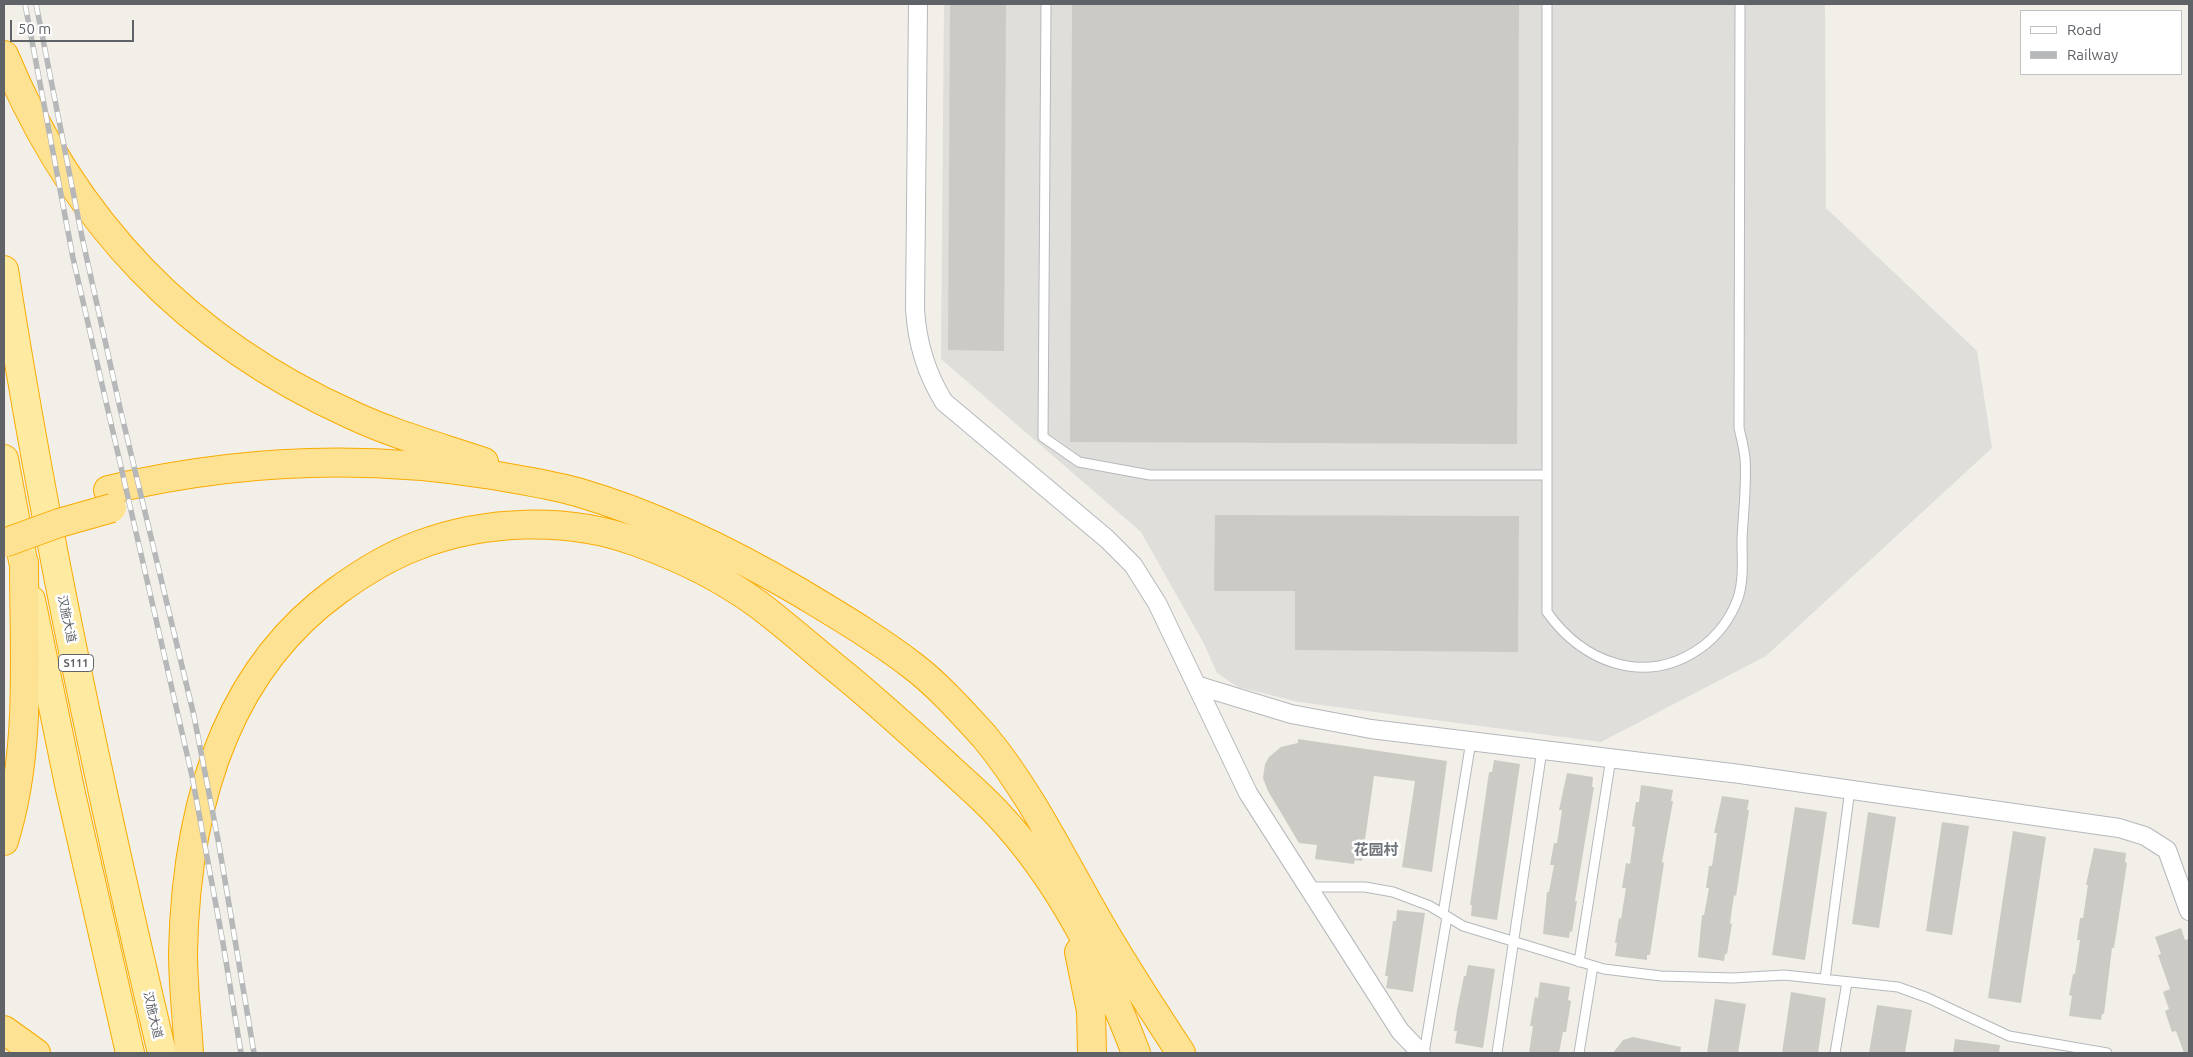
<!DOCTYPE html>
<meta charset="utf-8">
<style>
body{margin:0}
#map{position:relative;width:2193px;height:1057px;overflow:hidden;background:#f1efe8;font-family:Ubuntu,sans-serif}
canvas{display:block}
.frame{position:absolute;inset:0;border:5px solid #5f6368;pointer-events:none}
.legend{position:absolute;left:2020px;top:10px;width:162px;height:65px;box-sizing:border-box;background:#fff;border:1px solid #bfc1c3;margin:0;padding:6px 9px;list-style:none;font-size:15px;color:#5f6368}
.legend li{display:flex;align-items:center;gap:10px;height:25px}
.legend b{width:25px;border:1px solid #bfc1c3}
.scale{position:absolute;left:10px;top:20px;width:124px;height:22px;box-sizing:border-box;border:2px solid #5f6368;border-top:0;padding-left:6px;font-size:15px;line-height:18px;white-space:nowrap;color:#5f6368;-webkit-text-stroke:4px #fff;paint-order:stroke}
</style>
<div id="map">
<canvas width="2193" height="1057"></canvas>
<div class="frame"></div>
<ul class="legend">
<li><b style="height:6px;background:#fff"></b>Road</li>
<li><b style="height:6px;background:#b6b7b8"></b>Railway</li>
</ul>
<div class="scale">50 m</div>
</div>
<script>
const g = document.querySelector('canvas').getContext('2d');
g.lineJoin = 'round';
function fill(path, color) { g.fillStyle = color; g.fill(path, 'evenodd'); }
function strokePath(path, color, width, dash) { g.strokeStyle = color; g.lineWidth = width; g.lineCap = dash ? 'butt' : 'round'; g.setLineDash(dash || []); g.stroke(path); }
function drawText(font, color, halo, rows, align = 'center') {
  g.font = font + ' Ubuntu,"Noto Sans SC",sans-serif'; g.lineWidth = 5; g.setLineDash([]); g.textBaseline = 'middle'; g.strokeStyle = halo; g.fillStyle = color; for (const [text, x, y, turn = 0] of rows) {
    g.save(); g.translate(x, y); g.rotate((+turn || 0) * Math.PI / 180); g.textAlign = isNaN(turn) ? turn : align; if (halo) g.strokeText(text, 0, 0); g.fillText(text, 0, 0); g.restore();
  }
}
fill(new Path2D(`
 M944,4H1825L1826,208L1977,351L1992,448L1766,656L1601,742L1299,702L1238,687L1217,673L1203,642L1141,532L941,359Z`), '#e0deda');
fill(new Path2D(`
 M950,4H1006L1004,351L948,350Z
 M1072,4H1519L1517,444L1070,442Z
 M1215,515L1519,516L1518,652L1295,650V591H1214Z
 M1298,739L1447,761L1432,872L1402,867L1415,781L1374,776L1362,861L1355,860L1354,864L1315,859L1317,845L1299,843L1268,791L1263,778L1265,764L1269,757L1281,747L1298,743Z
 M1494,760L1520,764L1497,920L1471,916L1472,905H1470L1489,772H1492Z
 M1567,773L1593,777L1592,787H1594L1575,901H1577L1572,932L1570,931L1569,938L1543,934L1547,892H1549L1554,865H1550L1554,843H1557L1562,810H1559Z
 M1641,785L1673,790L1671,801H1673L1662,862L1664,863L1650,955H1647V960L1615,956L1617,943H1615L1619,918L1621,919L1626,888H1622L1626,863L1630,864L1635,827L1632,826L1636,802H1639Z
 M1722,796L1749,800L1747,810H1749L1736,896L1734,895L1730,923L1732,924L1727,954H1725L1724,961L1698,957L1702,915H1704L1709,888H1706L1709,866H1712L1717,833H1714Z
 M1795,807L1827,812L1805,960L1772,955Z
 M1868,812L1896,817L1879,928L1852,924Z
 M1942,822L1969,826L1952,935L1926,931Z
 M2013,831L2046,837L2021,1003L1988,998Z
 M2094,848L2126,853L2125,862L2127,863L2114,948H2112L2104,1014H2102L2101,1020L2069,1016L2072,996L2069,995L2073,974H2075L2080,940H2077L2080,918H2083L2088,885H2086Z
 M1397,910L1425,913L1413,992L1386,988L1388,976H1385L1393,921H1396Z
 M2181,928L2185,940L2189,939V1053H2184L2176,1031L2172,1032L2165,1011L2169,1009L2163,992L2170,989L2158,955L2161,954L2155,937Z
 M1468,965L1495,969L1483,1048L1455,1043L1457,1031H1454L1457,1010L1464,976H1466Z
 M1540,982L1570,987L1568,1000L1571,1001L1566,1032H1563L1559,1053H1529L1533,1026H1530L1535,997L1538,998Z
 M1791,992L1826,998L1818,1053H1782Z
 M1715,999L1746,1004L1738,1053H1707Z
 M1877,1005L1912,1010L1905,1053H1869Z
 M1633,1037L1681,1047L1680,1053H1613L1623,1040Z
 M1955,1039L2000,1045L1999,1053H1953Z`), '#cccac5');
const service = new Path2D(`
 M1046,4L1043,437L1079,462L1150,475H1547
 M1547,4V612C1583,663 1645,686 1699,649C1717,637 1731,618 1738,598C1744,580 1742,560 1742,541C1743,514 1747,485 1745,458C1744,448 1741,437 1739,428L1740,4
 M1308,887H1365L1393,892L1430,906L1463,926L1604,969L1661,976L1733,978L1784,975L1898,987L1928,998L2009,1036L2107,1053
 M1443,914L1471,741
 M1579,962L1611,758
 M1825,979L1850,789
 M1424,1053L1447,917
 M1497,1053L1542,750
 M1579,1053L1593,966
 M1835,1053L1847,982`);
const minor = new Path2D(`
 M918,4L915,309C917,343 926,373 944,402L1107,539L1133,565L1157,603L1248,793L1400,1031L1421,1053
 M1196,685L1291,714L1371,729L1740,774L2119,828L2145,836L2167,850L2189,911`);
const trunk = new Path2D(`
 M4,270C45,533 101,794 162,1053
 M4,459L23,561
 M31,600L70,789L130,1053`);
const motorway = new Path2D(`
 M4,55C73,222 187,341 352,415C395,435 440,447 484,462
 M108,490C234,460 363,454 492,475C520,480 549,484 577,492C656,515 730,551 801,593C839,616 878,639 913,666C939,686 962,712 984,736C1028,789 1059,852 1093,912C1120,960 1150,1006 1181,1053
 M4,841C32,751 24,657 24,563
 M1079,952L1091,1011L1092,1053
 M4,1030L36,1053
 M189,1053C187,1019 183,986 183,952C186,814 221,675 337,591C363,572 389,556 419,545C485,520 567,517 634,541C677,556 722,578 759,605C784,624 808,645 832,665C871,696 907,729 944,763C961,779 979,794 995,811C1060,879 1103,966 1136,1053`);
strokePath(service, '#b5b8bc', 11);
strokePath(minor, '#b5b8bc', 20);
strokePath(trunk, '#f9ab00', 30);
strokePath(motorway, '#f9ab00', 30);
strokePath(service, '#fff', 9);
strokePath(minor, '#fff', 18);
strokePath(trunk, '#feeaa1', 28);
strokePath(motorway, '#fde293', 28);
const rail = new Path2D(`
 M25,4L73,258L192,776L223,943L241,1053
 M36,4L82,237L120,408L194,716L219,845L254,1053`);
strokePath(rail, '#b6b7b8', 5.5);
strokePath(rail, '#fff', 4, [11]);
const motorwayBridge = new Path2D(`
 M4,543L59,523L112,508`);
strokePath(motorwayBridge, '#f9ab00', 30, []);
strokePath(motorwayBridge, '#fde293', 28);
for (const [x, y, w] of [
 [76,663,35]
]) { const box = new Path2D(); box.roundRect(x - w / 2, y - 8.5, w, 17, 4); g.fillStyle = '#fff'; g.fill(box); strokePath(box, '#5f6368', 1); }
drawText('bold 11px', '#5f6368', null, [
 ["S111",76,663]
]);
drawText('12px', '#5f6368', '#fff', [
 ["汉施大道",67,619,78],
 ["汉施大道",153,1015,77]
]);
drawText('bold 15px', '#70757a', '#fff', [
 ["花园村",1376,850]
]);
</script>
